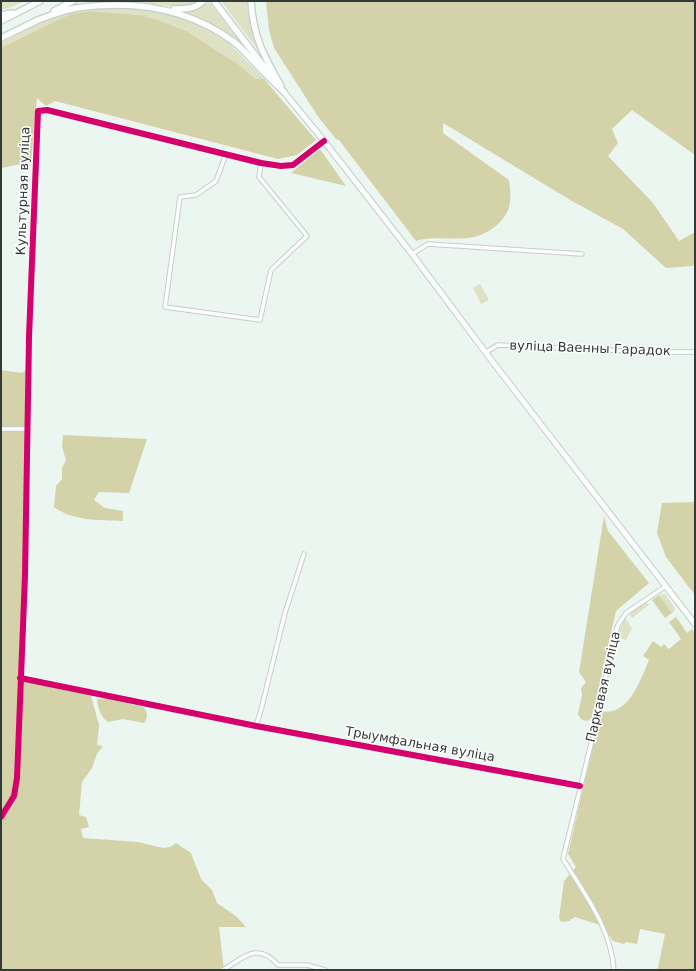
<!DOCTYPE html>
<meta charset="utf-8">
<style>
body{margin:0}
#map{position:relative;width:696px;height:971px;overflow:hidden;background:#ebf6f1;font-family:"DejaVu Sans",sans-serif}
canvas{display:block}
.frame{position:absolute;inset:0;border:2px solid #323b37;pointer-events:none}
</style>
<div id="map">
<canvas width="696" height="971"></canvas>
<div class="frame"></div>
</div>
<script>
const g = document.querySelector('canvas').getContext('2d');
g.lineJoin = 'round';
function fill(path, color) { g.fillStyle = color; g.fill(path, 'evenodd'); }
function strokePath(path, color, width, dash) { g.strokeStyle = color; g.lineWidth = width; g.lineCap = dash ? 'butt' : 'round'; g.setLineDash(dash || []); g.stroke(path); }
function drawText(font, color, halo, rows, align = 'center') {
  g.font = font + ' "DejaVu Sans",sans-serif'; g.lineWidth = 3; g.setLineDash([]); g.textBaseline = 'middle'; g.strokeStyle = halo; g.fillStyle = color; for (const [text, x, y, turn = 0] of rows) {
    g.save(); g.translate(x, y); g.rotate((+turn || 0) * Math.PI / 180); g.textAlign = isNaN(turn) ? turn : align; if (halo) g.strokeText(text, 0, 0); g.fillText(text, 0, 0); g.restore();
  }
}
fill(new Path2D(`
 M1,1H24L12,7L1,10Z
 M135,1H197C182,12 152,3 135,1Z
 M221,1H249L250,21L261,54Z
 M209,2L249,53L204,22L181,11C192,11 200,9 209,2Z
 M104,6L150,10L178,17L191,21L228,42L264,79H255L237,63L158,20L141,15L90,11L71,14L1,48V43L42,22L61,15L74,11Z
 M480,284L489,300L481,304L473,288Z
 M665,594L675,608L674,612L672,613L659,595Z
 M646,603L650,604L632,618L630,615L631,611Z
 M625,618L632,628L626,640L618,637L617,635Z`), '#dfe1c5');
fill(new Path2D(`
 M266,1H695V155L632,110L612,129L618,143L608,156L653,203L679,241L695,232V262L693,266L666,268L623,229L572,201L443,123V133L509,180C510,187 511,195 510,202C508,221 487,236 468,238C451,240 433,236 416,241L339,140L336,139L319,118L274,48L269,30Z
 M90,11L141,15L158,20L186,31L218,52L237,63L255,79H264L316,140L297,155L278,159L55,101L46,106L37,98L31,162L1,168V48L60,19L71,14Z
 M320,149L346,186L291,173Z
 M28,369L27,475L20,678L90,692L99,725L97,745L103,746L97,754L92,768L82,782L79,815L86,817L89,827L81,829L83,838L138,842L163,848L170,847L176,843L191,853L201,879L212,890L217,903L237,917L246,927H219L224,970H1V370L22,373Z
 M63,435L147,439L129,493L99,492L94,500L105,508L123,511V521C101,520 72,521 54,507L56,486L62,479V468L66,460L62,447Z
 M695,502V595L666,557L657,533L662,503Z
 M604,516L608,531L649,583L616,611L592,717C589,722 585,721 581,719L578,714L582,695L581,688L586,682L579,672Z
 M659,595L672,613L665,618L652,600Z
 M676,617L687,633L692,629L695,633V970H655L658,968L665,934L640,929L637,944L626,942L624,944L613,941L603,926L575,917L569,921L561,922L559,918L564,881L576,867L568,854L601,711C628,717 640,681 649,660L643,656L653,641L661,647L664,644L669,649L681,639L669,622Z
 M106,698L143,707C148,712 148,717 144,723L123,719L108,722C100,716 98,708 97,699Z`), '#d3d2a9');
const minor = new Path2D(`
 M226,154L216,181L196,195L180,197L165,307L260,320L271,270L307,236L259,177L261,163
 M412,254L428,244L582,254
 M486,352L498,345L650,352H695
 M1,429H26
 M20,678L256,726L580,786
 M256,726L261,710L285,613L304,554
 M1,817L14,796L17,778L25,575L29,337L38,111L47,110L261,163L281,166L293,165L324,141
 M278,965H307L325,970
 M223,970C243,958 258,941 278,965
 M614,970C611,928 584,893 563,859L592,740L614,638L618,625L626,613L666,586`);
const secondary = new Path2D(`
 M284,92L324,141L412,254L492,361L695,624`);
const trunk = new Path2D(`
 M214,1L271,76
 M251,1C253,36 264,57 281,86
 M174,9C184,9 196,9 203,1
 M54,11L73,1
 M1,15L12,13
 M1,21L40,1
 M35,21C48,16 62,11 76,8C132,0 188,8 234,42C243,49 250,58 258,66C266,75 275,83 284,92
 M1,38L38,20`);
strokePath(minor, '#c5ceca', 5.5);
strokePath(secondary, '#c5ceca', 7);
strokePath(trunk, '#c5ceca', 8);
strokePath(minor, '#fcfefd', 3.5);
strokePath(secondary, '#fcfefd', 5);
strokePath(trunk, '#fcfefd', 5.5);
strokePath(new Path2D(`
 M20,678L256,726L580,786
 M1,817L14,796L17,778L25,575L29,337L38,111L47,110L261,163L281,166L293,165L324,141`), '#d6006c', 6);
drawText('13px', '#323b37', '#fff', [
 ["Культурная вуліца",24,191,-88],
 ["вуліца Ваенны Гарадок",590,349,2],
 ["Паркавая вуліца",604,687,-77],
 ["Трыумфальная вуліца",420,745,10]
]);
</script>
